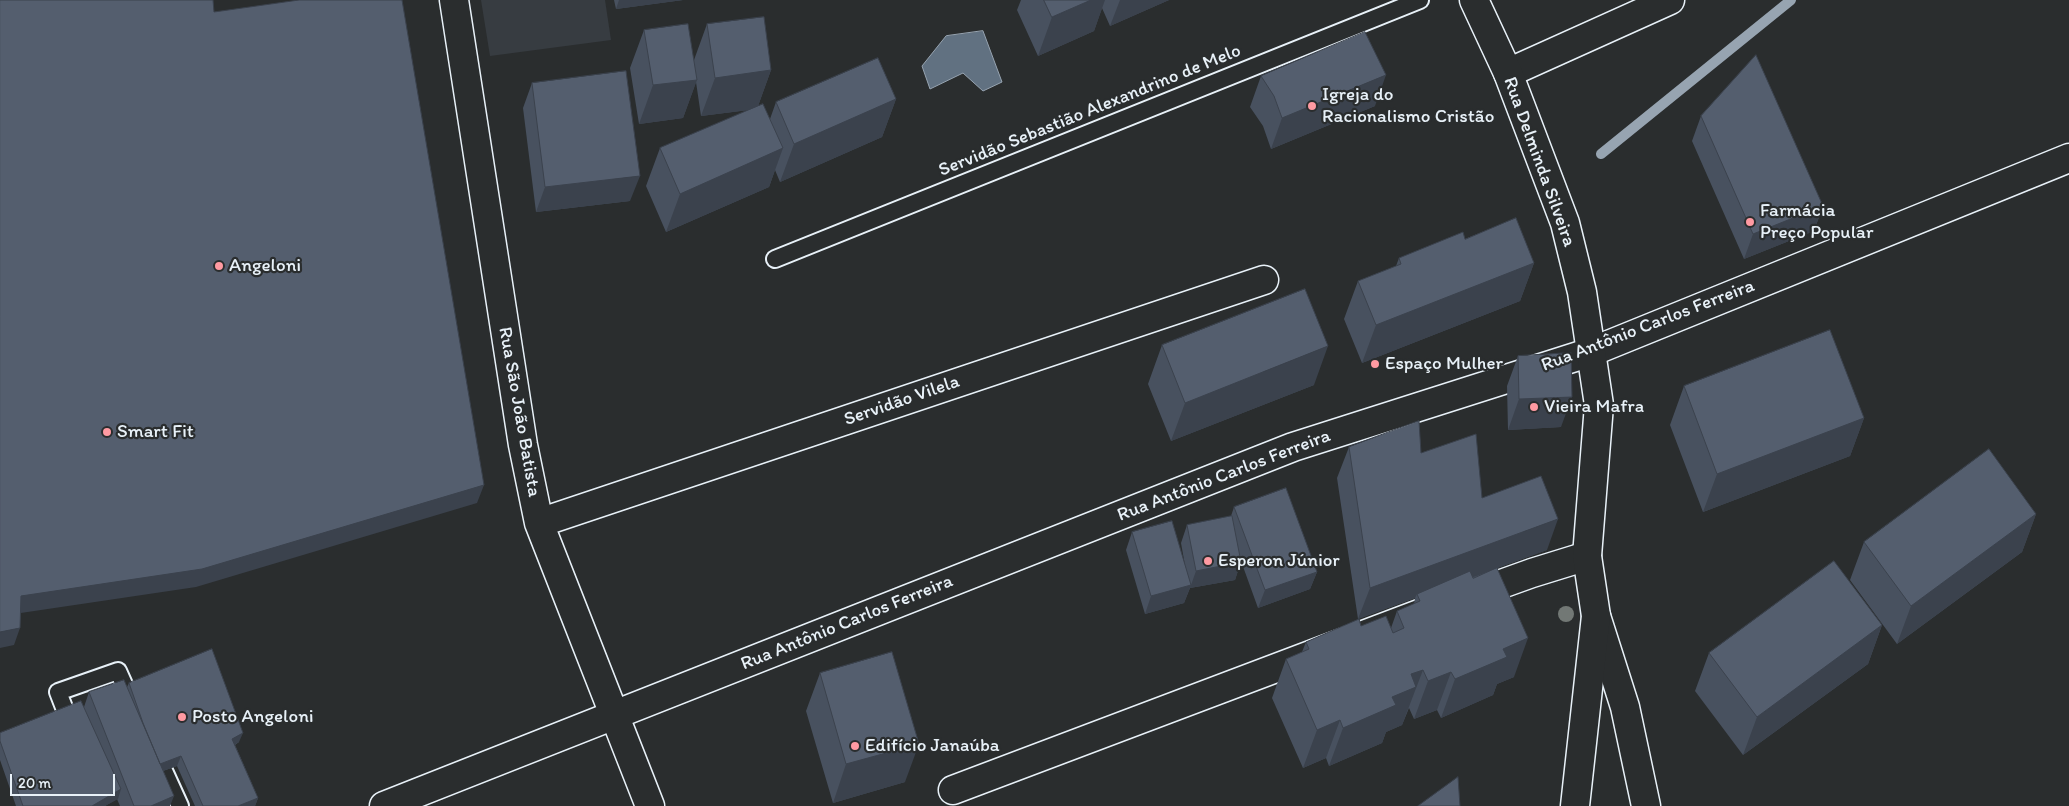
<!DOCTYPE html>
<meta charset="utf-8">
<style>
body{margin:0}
#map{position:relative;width:2069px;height:806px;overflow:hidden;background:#2a2d2e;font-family:Itim,sans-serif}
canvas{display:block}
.scale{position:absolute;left:10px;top:774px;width:105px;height:22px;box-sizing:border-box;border:2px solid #e8f1f8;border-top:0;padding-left:6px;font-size:15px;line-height:18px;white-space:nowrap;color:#e8f1f8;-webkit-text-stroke:4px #2a2d2e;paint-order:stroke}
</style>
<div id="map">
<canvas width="2069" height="806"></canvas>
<div class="scale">20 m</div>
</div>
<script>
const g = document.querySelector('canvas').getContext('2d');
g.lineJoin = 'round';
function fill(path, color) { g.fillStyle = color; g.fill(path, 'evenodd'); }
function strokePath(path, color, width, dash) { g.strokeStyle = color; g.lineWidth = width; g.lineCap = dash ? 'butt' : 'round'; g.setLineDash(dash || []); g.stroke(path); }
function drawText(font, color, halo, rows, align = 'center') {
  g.font = font + ' Itim,sans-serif'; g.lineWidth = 4.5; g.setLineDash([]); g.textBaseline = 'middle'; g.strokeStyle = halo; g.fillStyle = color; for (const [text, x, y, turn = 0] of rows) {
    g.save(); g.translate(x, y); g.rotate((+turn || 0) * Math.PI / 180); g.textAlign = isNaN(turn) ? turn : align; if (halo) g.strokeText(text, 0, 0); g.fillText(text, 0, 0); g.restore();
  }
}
fill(new Path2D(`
 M481,0H605L611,40L490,56Z`), '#373c41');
const water = new Path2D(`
 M983,31L1002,82L983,91L963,73L930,89L922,66L946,36Z`);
fill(water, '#617181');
strokePath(water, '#97a4b1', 1);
strokePath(new Path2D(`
 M1601,154L1791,0`), '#97a4b1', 10);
const lane = new Path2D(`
 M775,259L1420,0
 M72,728L58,692L118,671L131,700
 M155,751L180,806`);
const street = new Path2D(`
 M454,0L523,445L539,523L650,806
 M1508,73L1670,0
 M539,523L1264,280
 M1468,596L1532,573L1587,556
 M1596,616L1625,707L1646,806
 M953,790L1427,611
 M384,806L1293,447L1591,352L2069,158`);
const secondary = new Path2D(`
 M1474,0L1508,73L1565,223L1582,292L1599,405L1587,556L1596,616L1575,806`);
strokePath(lane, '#e8f1f8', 20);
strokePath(street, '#e8f1f8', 31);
strokePath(secondary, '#e8f1f8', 31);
strokePath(lane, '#2a2d2e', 16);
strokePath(street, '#2a2d2e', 28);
strokePath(secondary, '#2a2d2e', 28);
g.fillStyle = '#727875';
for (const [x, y] of [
 [1566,614]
]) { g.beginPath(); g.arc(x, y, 8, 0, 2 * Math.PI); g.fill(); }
fill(new Path2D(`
 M614,0H683L616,9Z
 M1021,0H1169L1110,26L1102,8L1094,31L1038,56L1017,10Z
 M707,24L771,70L758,106L770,119L776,102L896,99L882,137L780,182L775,170L769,187L666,232L646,186L660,148L748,110L701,116L696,82L683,118L639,124L630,68L644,30L694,60Z
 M1261,76L1375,106L1271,149L1263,126L1250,107Z
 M532,83L630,201L536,212L523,108Z
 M1701,116L1823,206L1814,231L1744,259L1692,141Z
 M1465,239L1534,263L1520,301L1362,363L1344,319L1358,281L1396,266L1399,258Z
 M1162,345L1314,385L1171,441L1148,384Z
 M1518,356L1561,427L1508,430L1507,386Z
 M1684,386L1864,418L1850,456L1703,512L1670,425Z
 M1349,447L1421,453L1482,498L1547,550L1497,568L1514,677L1497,684L1493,695L1441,718L1437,710L1414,719L1409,708L1402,725L1386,732L1382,743L1329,766L1326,758L1303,768L1272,698L1286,659L1302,652L1306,642L1361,626L1391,628L1397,611L1414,604L1415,598L1358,619L1337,478Z
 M1234,507L1317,572L1310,589L1258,608L1241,561L1235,580L1190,588L1184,603L1145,614L1126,550L1132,532L1186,571L1181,543L1187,525L1231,516Z
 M2036,514L2022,552L1897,644L1850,580L1864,542Z
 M1882,625L1868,664L1743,755L1695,691L1709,653Z
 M820,673L905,782L833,803L806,711Z
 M129,683L239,742L235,745L258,798L255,806H195L177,766L163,771L170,806H120L117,799L105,806H16L0,760V733L84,707L89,692L127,687Z`), '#48515f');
fill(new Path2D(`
 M619,0H683L616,9Z
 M1091,0H1105L1094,31L1038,56L1052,17Z
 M1120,0H1169L1110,26Z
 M771,70L757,109L701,116L715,78Z
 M1386,75L1375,106L1271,149L1282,118Z
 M697,80L683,118L639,124L653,85Z
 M896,99L882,137L780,182L794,144Z
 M783,148L769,187L666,232L680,194Z
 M640,176L630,201L536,212L545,187Z
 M1823,206L1814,231L1744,259L1753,234Z
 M1534,263L1520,301L1362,363L1376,325Z
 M1328,346L1314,385L1171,441L1185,403Z
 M1572,397L1561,427L1508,430L1519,399Z
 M1864,418L1850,456L1703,512L1717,474Z
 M484,485L477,503L196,587L14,614L21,596Z
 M2036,514L2022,552L1897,644L1911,606Z
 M1558,519L1547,550L1419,597L1417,594L1415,598L1358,619L1370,588Z
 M1241,562L1235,580L1190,588L1196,571Z
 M1317,572L1310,589L1258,608L1265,590Z
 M1191,585L1184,603L1145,614L1151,596Z
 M1882,625L1868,664L1743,755L1757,717Z
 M20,628L14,645L0,648V632Z
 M1528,638L1514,677L1497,684L1493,695L1441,718L1455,679L1503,649Z
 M1423,670L1402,725L1386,732L1382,743L1329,766L1343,728L1392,697L1411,674Z
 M1451,672L1437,710L1414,719L1428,681Z
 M1340,720L1326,758L1303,768L1317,730Z
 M243,733L239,742L229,748L232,739Z
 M919,744L905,782L833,803L846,764Z
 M181,756L177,766L154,774L158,765Z
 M121,789L118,799L105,806H92Z
 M174,796L170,806H151Z
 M258,798L255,806H238Z`), '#3b424d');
const building = new Path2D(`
 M0,0H213L214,12L299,0H402L484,485L202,569L21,596L20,628L0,632Z
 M1044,0H1091L1052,17Z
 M764,17L771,70L715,78L707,24Z
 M688,24L697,80L653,85L644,30Z
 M1365,32L1386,75L1282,118L1274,96L1261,76Z
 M1756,55L1823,206L1753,234L1701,116Z
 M878,58L896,99L794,144L776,102Z
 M626,71L640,176L545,187L532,83Z
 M763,104L783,148L680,194L660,148Z
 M1516,218L1534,263L1376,325L1358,281L1401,264L1399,258L1463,232L1465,239Z
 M1305,289L1328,346L1185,403L1162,345Z
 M1830,330L1864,418L1717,474L1684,386Z
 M1571,353L1572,397L1519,399L1518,356Z
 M1419,421L1421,453L1476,434L1482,498L1541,476L1558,519L1370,588L1349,447Z
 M1989,449L2036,514L1911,606L1864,542Z
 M1286,488L1317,572L1265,590L1234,507Z
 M1232,516L1241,562L1196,571L1187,525Z
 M1172,521L1191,585L1151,596L1132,532Z
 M1834,561L1882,625L1757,717L1709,653Z
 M1497,568L1528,638L1503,649L1507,657L1455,679L1451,672L1428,681L1423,670L1411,674L1416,687L1392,697L1396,705L1343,728L1340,720L1317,730L1286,659L1309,649L1306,642L1359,619L1361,626L1386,616L1393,633L1404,628L1397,611L1420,601L1417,594L1470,571L1473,578Z
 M212,649L243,733L232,739L258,798L238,806H203L181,756L160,764L143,723L129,683Z
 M892,652L919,744L846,764L820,673Z
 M124,680L174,796L151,806H134L89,692Z
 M81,701L121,789L92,806H23L0,741V733Z
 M1458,777L1460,806H1418Z`);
fill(building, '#545e6e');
strokePath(building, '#3b424d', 1);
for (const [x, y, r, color] of [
 [1312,106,5,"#ff9aa2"],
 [1750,222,5,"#ff9aa2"],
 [219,266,5,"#ff9aa2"],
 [1375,364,5,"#ff9aa2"],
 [1534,407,5,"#ff9aa2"],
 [107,432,5,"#ff9aa2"],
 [1208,561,5,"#ff9aa2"],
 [182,717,5,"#ff9aa2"],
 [855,746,5,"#ff9aa2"]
]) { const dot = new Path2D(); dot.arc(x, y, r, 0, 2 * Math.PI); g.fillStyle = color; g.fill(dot); strokePath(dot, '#2a2d2e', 2); }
drawText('19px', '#e8f1f8', '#2a2d2e', [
 ["Igreja do",1322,95],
 ["Racionalismo Cristão",1322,117],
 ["Farmácia",1760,211],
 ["Preço Popular",1760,233],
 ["Angeloni",229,266],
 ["Espaço Mulher",1385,364],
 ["Vieira Mafra",1544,407],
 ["Smart Fit",117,432],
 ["Esperon Júnior",1218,561],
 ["Posto Angeloni",192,717],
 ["Edifício Janaúba",865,746]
], 'left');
drawText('19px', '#e8f1f8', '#2a2d2e', [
 ["Servidão Sebastião Alexandrino de Melo",1090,111,-22],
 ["Rua Delminda Silveira",1539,162,70],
 ["Rua Antônio Carlos Ferreira",1648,326,-21],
 ["Servidão Vilela",902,401,-19],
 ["Rua São João Batista",519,412,80],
 ["Rua Antônio Carlos Ferreira",1224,476,-21],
 ["Rua Antônio Carlos Ferreira",847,623,-22]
]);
</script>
